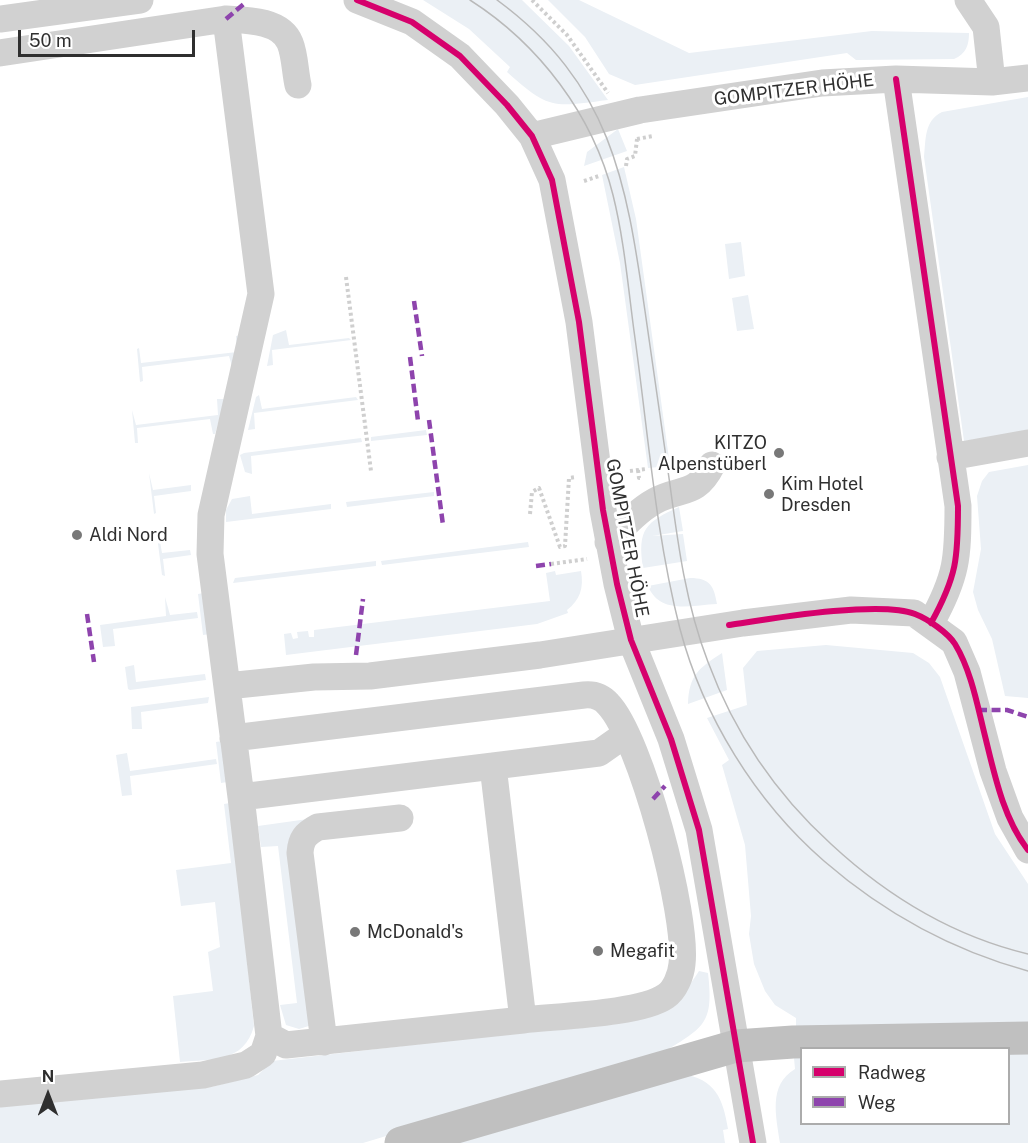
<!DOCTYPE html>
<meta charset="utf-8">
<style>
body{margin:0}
#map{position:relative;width:1028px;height:1143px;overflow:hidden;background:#fff;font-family:"Public Sans",sans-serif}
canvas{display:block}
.legend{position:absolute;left:800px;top:1047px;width:210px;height:78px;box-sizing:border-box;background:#fff;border:2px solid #acacac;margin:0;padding:8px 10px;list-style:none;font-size:18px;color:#2f2f2f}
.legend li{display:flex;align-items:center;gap:12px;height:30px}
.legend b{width:30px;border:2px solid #acacac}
.north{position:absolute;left:18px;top:1065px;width:60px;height:60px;-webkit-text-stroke:4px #fff;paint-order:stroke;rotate:0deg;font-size:16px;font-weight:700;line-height:24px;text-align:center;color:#2f2f2f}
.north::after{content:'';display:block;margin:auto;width:21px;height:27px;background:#2f2f2f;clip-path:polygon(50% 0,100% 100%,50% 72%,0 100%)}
.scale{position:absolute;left:18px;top:30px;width:177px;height:27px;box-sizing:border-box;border:3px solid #2f2f2f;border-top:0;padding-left:8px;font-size:18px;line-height:21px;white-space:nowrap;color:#2f2f2f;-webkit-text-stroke:4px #fff;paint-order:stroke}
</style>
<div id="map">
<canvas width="1028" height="1143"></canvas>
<ul class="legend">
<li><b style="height:8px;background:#d6006c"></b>Radweg</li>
<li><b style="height:8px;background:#8e44ad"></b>Weg</li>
</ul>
<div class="north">N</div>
<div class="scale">50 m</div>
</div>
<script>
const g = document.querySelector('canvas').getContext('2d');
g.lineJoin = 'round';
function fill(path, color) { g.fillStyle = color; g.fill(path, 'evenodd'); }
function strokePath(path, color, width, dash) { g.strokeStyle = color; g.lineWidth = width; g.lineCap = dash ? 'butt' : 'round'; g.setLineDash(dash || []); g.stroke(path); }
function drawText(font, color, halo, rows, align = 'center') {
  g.font = font + ' "Public Sans",sans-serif'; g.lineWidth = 6; g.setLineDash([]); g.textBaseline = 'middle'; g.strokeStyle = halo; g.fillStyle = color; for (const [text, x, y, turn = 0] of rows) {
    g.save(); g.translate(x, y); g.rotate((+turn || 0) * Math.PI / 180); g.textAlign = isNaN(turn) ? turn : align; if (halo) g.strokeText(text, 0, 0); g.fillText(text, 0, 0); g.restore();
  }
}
fill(new Path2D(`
 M423,0H522L569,46L608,100C553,107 549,110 507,72L510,67L469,29Z
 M548,0H579L689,53L872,31L969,33C969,45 966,54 954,59L856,60L847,53L635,85L609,74L585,37Z
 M1028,97V432L964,441L924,157C926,139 924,121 942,112Z
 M618,129L627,151L584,166L587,152Z
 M624,167L636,219L670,466L648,468L620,263L602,175Z
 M741,242L745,276L729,279L725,244Z
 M748,295L754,329L737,331L732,298Z
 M286,330L289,345L349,338L351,340L272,350L273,365L267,366L273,335Z
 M242,335L233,370L229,356L142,367L143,381L140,382L137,349L139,348L141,363L237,352L236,336Z
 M259,395L262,409L356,397L358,400L254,413L255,429L248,430L256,397Z
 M217,399H225L215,434H213L210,419L137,428L138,443H135L132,410L136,425L218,415Z
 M426,430L427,435L371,441V437Z
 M361,438L362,442L251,456L252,474L245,472L240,455L244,453Z
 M1028,465V698L1005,696L992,639L978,610L973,592L981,549L977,496L982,481L989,472Z
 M149,473L153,490L191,485V491L154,496L156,513L154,514Z
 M434,492V496L347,507L346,502Z
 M250,496L252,514L331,504V509L226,522V510L232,499Z
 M679,507L683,531L652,536L683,534L687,561L643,568C637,529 646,522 679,507Z
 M157,536H159L162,553L190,550L191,555L163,559L165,576L162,575Z
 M528,542L529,547L382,565L381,561Z
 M376,561V566L233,583L235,578Z
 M555,571L556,575L581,571C584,588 580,600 567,610L568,613L537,624L286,655L284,634L291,633L293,639L298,638L297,632L308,631L309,637H314V630L550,601L546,573Z
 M690,578C710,578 714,586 717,604C691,605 660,615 648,586Z
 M204,593L210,634L203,635L198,594Z
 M165,597L170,615L197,612L198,618L113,629L115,646L103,647L100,625L166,616Z
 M826,645L913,653L929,663L940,677L995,834L1028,884V1027L796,1029V1018L775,1005L765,991L754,964L749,934L751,916L745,845L722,765L729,760L707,718L747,705L743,668L757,651Z
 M722,653L727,690L688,704C689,675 699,668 722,653Z
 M134,665L136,682L205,674L206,680L130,690L128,689L125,667Z
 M209,697L208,703L141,712L142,729H132L131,707Z
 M222,741L227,782L221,783L216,742Z
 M127,753L130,771L216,759L217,764L130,776L132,795L122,796L116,755Z
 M230,803L254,1026C244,1063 212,1059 180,1062L173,996L213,991L208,952L220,947L215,902L181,906L176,870L231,863L224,804Z
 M308,819L312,1025L299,1029L286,1025L280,1005L297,1003L278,846L261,847L258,826Z
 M699,971L708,973C714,1024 704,1027 664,1052L363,1143H0V1107L211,1087L258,1075L272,1061L647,1018C675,1009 683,995 699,971Z
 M1028,1048V1143H780C776,1116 768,1085 795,1069L794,1058H801L802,1124H1008L1009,1049Z
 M682,1074C715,1079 723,1098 728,1129L723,1130L725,1143H430Z`), '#ebf0f5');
strokePath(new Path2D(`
 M532,0L567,35L608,93
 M637,139L653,136
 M626,166L627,159L635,156L637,139
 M584,181L599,176
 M346,277L371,471
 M638,470L639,478H642
 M630,471L646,469
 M530,514L532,492L539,488L560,547L565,546L569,478L576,477
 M551,564L587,559`), '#cfcfcf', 4, [3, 3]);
strokePath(new Path2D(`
 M357,0L412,22L460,56L507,105L532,136L552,180L579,322L603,510L617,584L631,640L671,739L699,830L753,1143
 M968,0L986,27L992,82
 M0,19L140,0
 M226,19L261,294L211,515L210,554L241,797L599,753L626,734
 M0,53L226,19C246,20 281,20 290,43C295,55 295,72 298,85
 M896,79L958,506C958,558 957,576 931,623
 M532,136L640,110L822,83L896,79L992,82L1028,78
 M950,457L1028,443
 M608,542C623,527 637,511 655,501C681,487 696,497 712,465
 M227,686L314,677L370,676L540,655L743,623L851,610L914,613L954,642L967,672L993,771L1010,818L1028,850
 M233,738L584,695C593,694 601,696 608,704C641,738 688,917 682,964C681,975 675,990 666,996C641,1014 556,1016 523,1020
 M241,797L269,1036L286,1045L523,1020L493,766
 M324,1042L300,853C301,839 305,834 318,827L400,818
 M0,1094L203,1075L246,1065L263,1054L269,1036`), '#d1d1d1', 27);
strokePath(new Path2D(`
 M401,1143L736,1046L793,1042L1028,1038`), '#c0c0c0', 33);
strokePath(new Path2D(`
 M470,0C539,44 593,115 613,195C624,239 628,286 634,331C648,430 655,532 680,629C703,716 755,801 824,861C884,913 951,950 1028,971
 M497,0C611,84 626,180 645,311C653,369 662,427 670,485C678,545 686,605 708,662C734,732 776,794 831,844C887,896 953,936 1028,954`), '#b9b9b9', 1.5);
strokePath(new Path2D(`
 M226,19L245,3
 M414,301L422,356
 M410,357L418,421
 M429,420L443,525
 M536,566L551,564
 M87,614L94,662
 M356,655L363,599
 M978,710H1007L1028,717
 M653,799L665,786`), '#8e44ad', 4.5, [9, 4.5]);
strokePath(new Path2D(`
 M357,0L412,22L460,56L507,105L532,136L552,180L579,322L603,510L617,584L631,640L671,739L699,830L753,1143
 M896,79L958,506C958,558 957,576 931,623
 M729,625C769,619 880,600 915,614C928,619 948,633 955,644C972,672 978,709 986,740C995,777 1004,819 1028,850`), '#d6006c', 6);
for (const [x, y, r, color] of [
 [779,453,6,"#787878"],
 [769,494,6,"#787878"],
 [77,535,6,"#787878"],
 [355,932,6,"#787878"],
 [598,951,6,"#787878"]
]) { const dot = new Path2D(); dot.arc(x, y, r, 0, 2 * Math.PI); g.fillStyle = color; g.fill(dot); strokePath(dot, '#fff', 2); }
drawText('18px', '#2f2f2f', '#fff', [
 ["GOMPITZER HÖHE",794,90,-7],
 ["GOMPITZER HÖHE",627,538,79]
]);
drawText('18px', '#2f2f2f', '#fff', [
 ["KITZO",767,443,"right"],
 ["Alpenstüberl",767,464,"right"],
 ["Kim Hotel",781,484],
 ["Dresden",781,505],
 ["Aldi Nord",89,535],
 ["McDonald's",367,932],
 ["Megafit",610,951]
], 'left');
</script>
